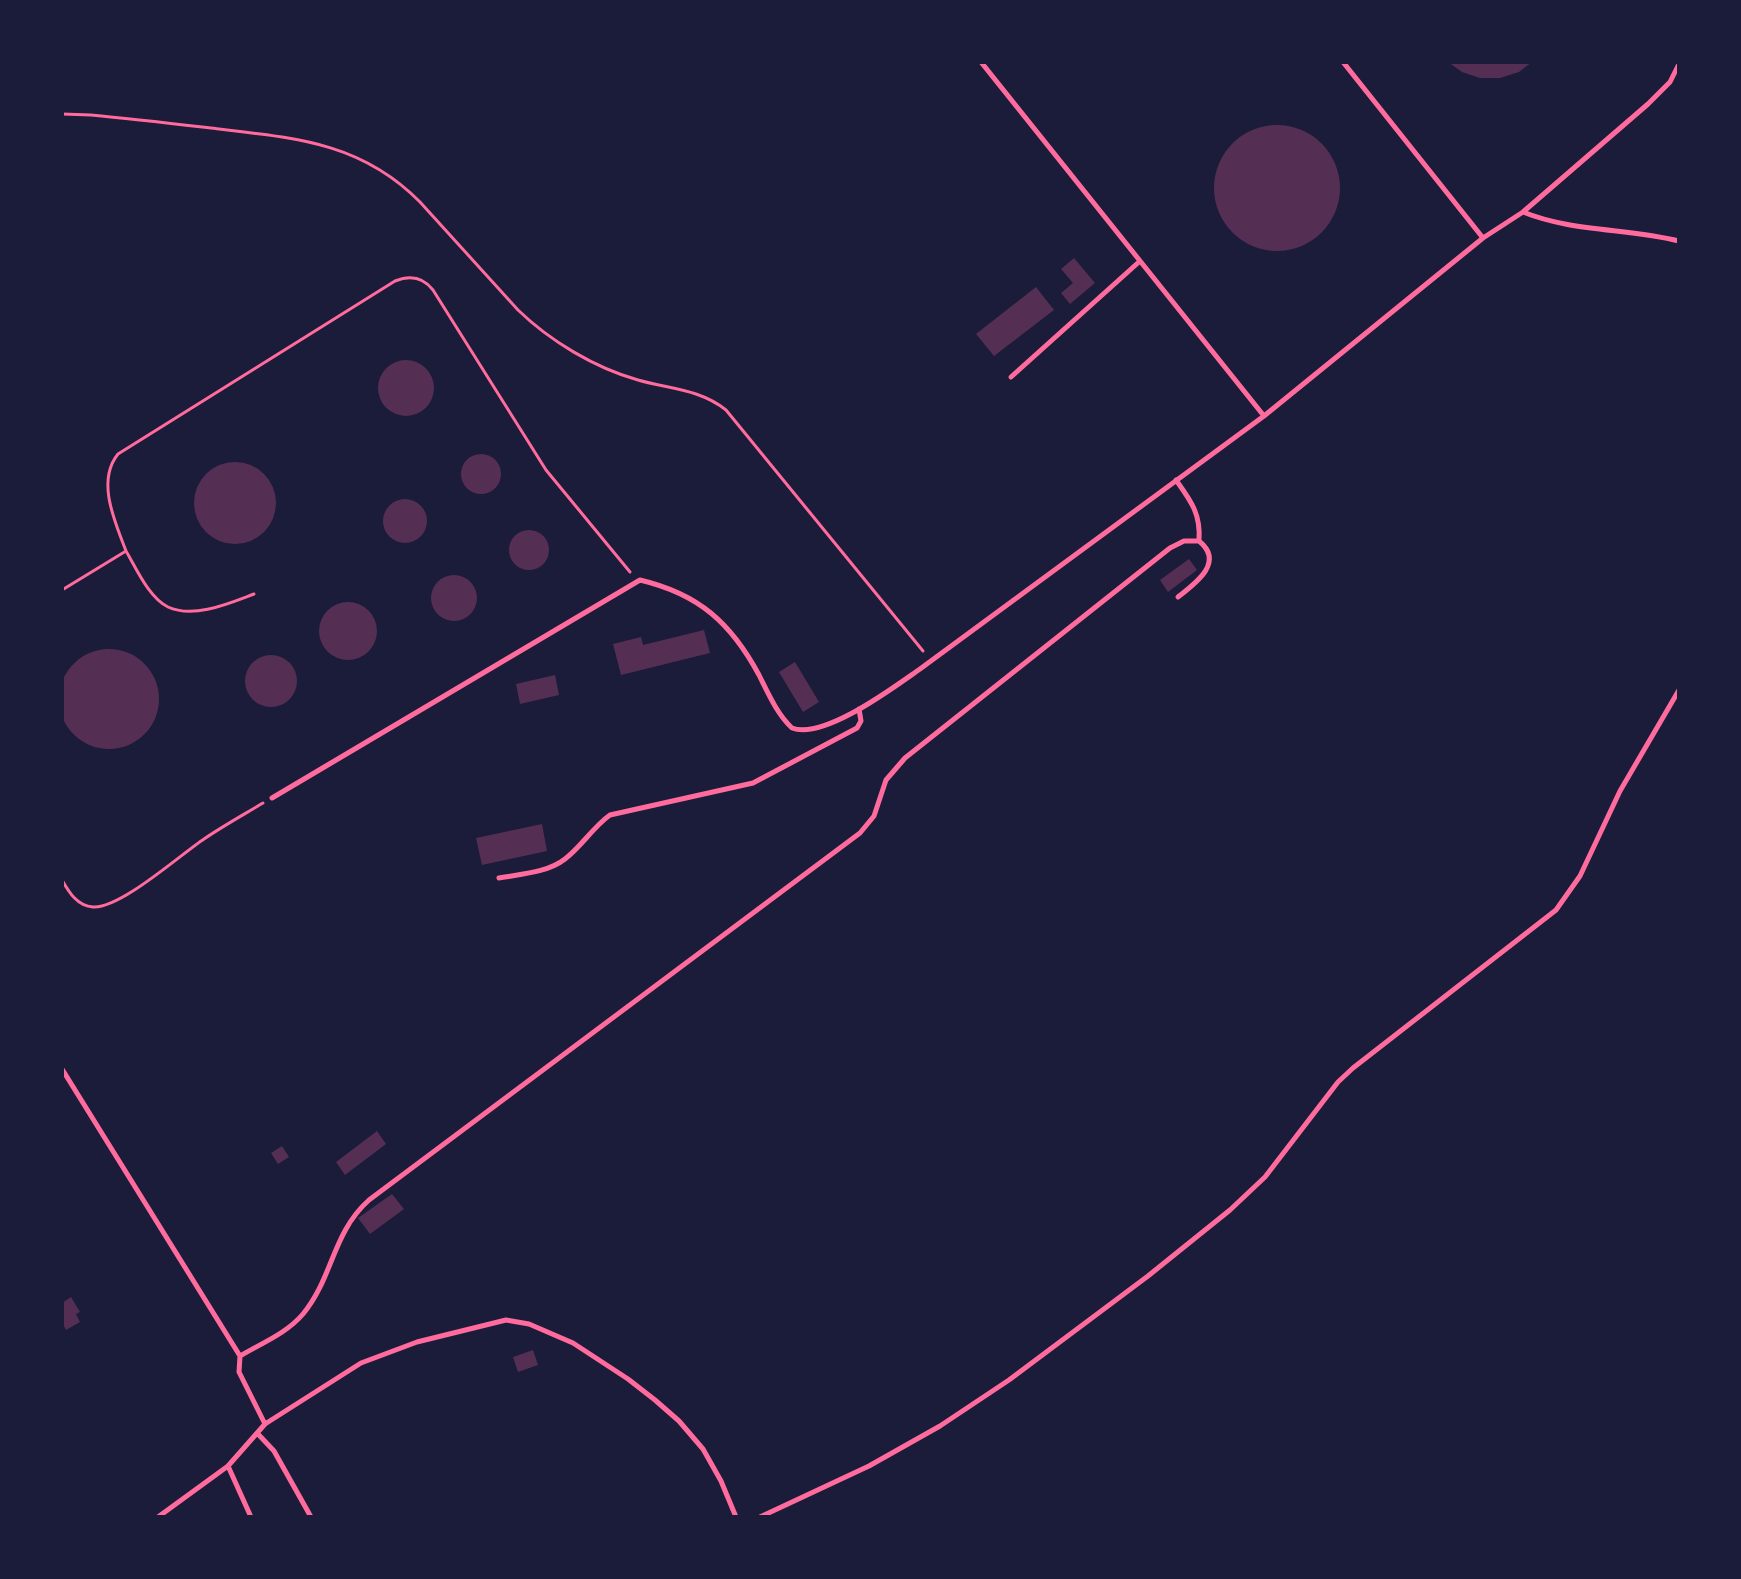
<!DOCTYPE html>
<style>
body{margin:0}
#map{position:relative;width:1741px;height:1579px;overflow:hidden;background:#1b1b3a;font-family:Karla,sans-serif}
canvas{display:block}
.frame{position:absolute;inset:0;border:64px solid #1b1b3a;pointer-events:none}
</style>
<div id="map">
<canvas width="1741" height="1579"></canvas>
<div class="frame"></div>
</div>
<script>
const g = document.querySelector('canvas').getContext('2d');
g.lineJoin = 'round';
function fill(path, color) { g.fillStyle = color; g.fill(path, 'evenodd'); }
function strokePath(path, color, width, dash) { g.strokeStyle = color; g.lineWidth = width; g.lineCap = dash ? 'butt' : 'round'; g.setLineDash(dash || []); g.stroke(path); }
fill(new Path2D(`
 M1448,62H1532L1519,72L1500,78H1480L1462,72Z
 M1214 188a63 63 0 1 1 126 0a63 63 0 1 1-126 0Z
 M1074,258L1095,283L1070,304L1061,293L1073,283L1061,269Z
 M1036,287L1054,310L994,356L976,334Z
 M378 388a28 28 0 1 1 56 0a28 28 0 1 1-56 0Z
 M461 474a20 20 0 1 1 40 0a20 20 0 1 1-40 0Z
 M194 503a41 41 0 1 1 82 0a41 41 0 1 1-82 0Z
 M383 521a22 22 0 1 1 44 0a22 22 0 1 1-44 0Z
 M509 550a20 20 0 1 1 40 0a20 20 0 1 1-40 0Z
 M1189,559L1197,570L1168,592L1160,580Z
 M431 598a23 23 0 1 1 46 0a23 23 0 1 1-46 0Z
 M319 631a29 29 0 1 1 58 0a29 29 0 1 1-58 0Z
 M704,630L710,653L621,675L613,644L641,637L643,645Z
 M59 699a50 50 0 1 1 100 0a50 50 0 1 1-100 0Z
 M245 681a26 26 0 1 1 52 0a26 26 0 1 1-52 0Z
 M795,662L819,702L803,712L779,672Z
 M555,675L559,695L520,704L516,684Z
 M542,824L547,851L482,865L476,838Z
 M377,1131L386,1144L345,1175L336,1162Z
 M282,1146L289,1157L278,1164L271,1153Z
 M392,1194L404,1209L370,1234L358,1218Z
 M71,1297L80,1312L76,1314L80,1322L66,1330L62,1322V1303Z
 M533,1350L538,1365L518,1372L513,1357Z`), '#542f53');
strokePath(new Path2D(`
 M62,114L91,115C134,119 176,124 219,129C297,138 362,143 420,202L518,310C550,341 595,368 638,380C669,389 700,389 726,410L923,651
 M126,551C136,568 149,598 168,607C194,619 230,603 254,594
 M62,590L126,551C115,522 96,481 118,454L395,281C410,275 423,277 433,290L546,470L630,572
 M62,880C69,892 77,906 93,907C120,909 180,855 204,839C223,826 243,815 263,803`), '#ff6b9d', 3);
strokePath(new Path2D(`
 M981,62L1264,416
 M1343,62L1483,238
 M1523,212C1572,232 1628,228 1679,241
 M1011,377L1140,261
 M1178,597C1196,583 1225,562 1199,541
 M272,798L640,580C699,594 731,623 759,675C768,693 777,714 792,728C824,740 894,687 920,669L1264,416L1483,238L1523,212L1648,104L1670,82L1679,64
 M499,878C520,874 547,873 565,859C582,846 593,827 610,815L753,783L857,728L861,721L859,709
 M62,1069L240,1356L239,1372L265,1424
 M240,1356C262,1343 287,1333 303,1314C333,1278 332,1233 369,1200L860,833L874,816L886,780L905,758L1170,548L1184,541H1199C1201,514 1191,501 1176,480
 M258,1434L274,1451L311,1517
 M228,1466L251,1517
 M158,1517L228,1466L265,1424L361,1363L417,1342L506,1320L529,1324L573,1343L628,1379L655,1400L679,1421L703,1449L721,1481L736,1517
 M760,1517L869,1466L940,1426L1009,1380L1148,1276L1230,1210L1265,1177L1338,1082L1353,1068L1556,910L1580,876L1620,791L1679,690`), '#ff6b9d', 5);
</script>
